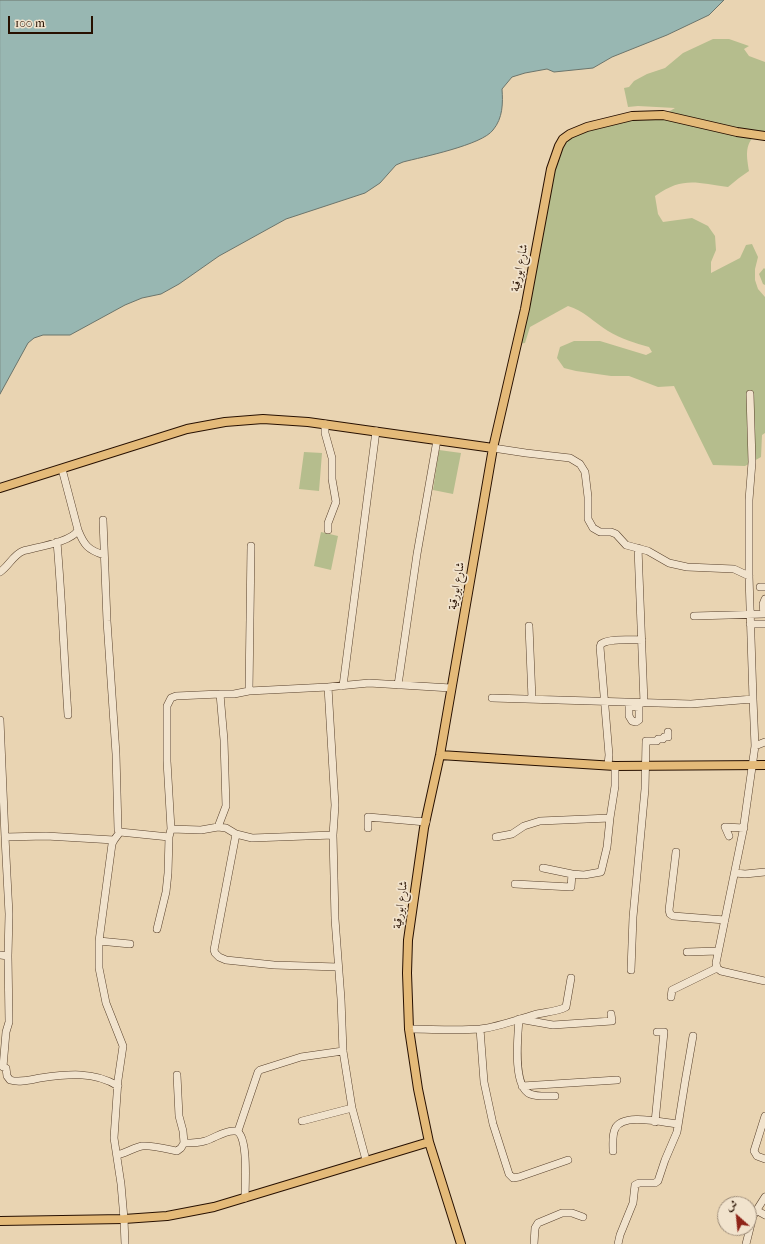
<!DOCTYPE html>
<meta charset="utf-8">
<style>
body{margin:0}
#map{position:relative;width:765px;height:1244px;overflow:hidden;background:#e9d4b2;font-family:"IM FELL French Canon",Amiri,serif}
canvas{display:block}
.north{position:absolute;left:717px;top:1196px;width:40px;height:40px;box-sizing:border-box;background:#f1e3cd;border:1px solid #a08f7b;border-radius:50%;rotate:333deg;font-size:11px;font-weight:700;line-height:16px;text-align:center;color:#271000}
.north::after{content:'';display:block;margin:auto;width:14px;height:18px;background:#8f2418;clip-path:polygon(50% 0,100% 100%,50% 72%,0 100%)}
.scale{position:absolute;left:8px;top:16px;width:85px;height:18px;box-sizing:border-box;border:2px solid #271000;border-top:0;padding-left:5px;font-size:12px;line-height:14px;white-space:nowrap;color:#271000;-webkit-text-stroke:3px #f1e3cd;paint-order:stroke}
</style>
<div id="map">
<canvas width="765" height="1244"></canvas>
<div class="north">ش</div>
<div class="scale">100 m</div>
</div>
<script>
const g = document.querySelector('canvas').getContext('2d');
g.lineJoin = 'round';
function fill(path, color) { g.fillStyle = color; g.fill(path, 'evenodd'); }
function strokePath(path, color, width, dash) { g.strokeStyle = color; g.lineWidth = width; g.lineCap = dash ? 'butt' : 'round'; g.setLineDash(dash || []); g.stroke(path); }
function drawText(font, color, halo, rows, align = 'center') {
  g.font = font + ' "IM FELL French Canon",Amiri,serif'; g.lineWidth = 3.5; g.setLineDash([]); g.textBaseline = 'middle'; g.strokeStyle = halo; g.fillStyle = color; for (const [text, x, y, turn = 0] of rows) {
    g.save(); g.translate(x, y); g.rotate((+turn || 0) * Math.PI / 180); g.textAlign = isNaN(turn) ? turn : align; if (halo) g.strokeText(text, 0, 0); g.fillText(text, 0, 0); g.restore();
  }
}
fill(new Path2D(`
 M713,39H729L749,46L744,49L749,56L765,62V136L755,135C744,146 747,157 749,171L739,178L728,187C697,183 683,176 655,196L658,214L663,222L692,218L708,226L715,236L716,250L711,262V273L740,258L746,245L752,244L758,257L755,269V280L758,289L765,297V433L762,435L761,457L745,466L713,465L674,386L658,387L629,376H611L576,371L564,368L557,358L560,347L574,341H600L646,355L652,352L649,347C635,343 621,339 608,331C595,323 583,310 568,306L530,327L525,343L517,344L559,146L587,127L663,115L675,108L638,106L628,107L624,88L629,87L634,81L647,74L665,68L683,53Z
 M764,268L765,269V285L763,284L759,274Z
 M439,450L461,453L453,494L433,490Z
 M304,452L322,453L319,491L299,489Z
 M321,532L338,536L331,570L314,566Z`), '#b5bd8d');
const water = new Path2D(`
 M0,0H724L709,15L667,35L612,57L593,68L554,72L547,69L525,73L512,77L502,89C503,103 503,118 493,130C482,145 422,157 403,162L396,165L380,183L365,193L286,219L219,256L179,284L161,294L142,298L125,305L70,335H43L34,338L28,343L0,394Z`);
fill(water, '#98b7b2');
strokePath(water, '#6b746b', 1);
const minor = new Path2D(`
 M750,394L752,462L749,500V576L753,699L755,746L743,831L716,963L717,968L721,971L765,981
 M325,424V433L332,458V479L336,502L328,523V530
 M493,448L526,453L570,458L580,464L585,472L588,497V519L593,528L600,532H611L616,534L626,545L648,551L669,563L687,567L734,569L749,576
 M103,520L107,621L116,754L118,830L120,832
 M78,530C84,545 88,550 104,555
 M57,542C62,599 64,658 68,715
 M638,548L644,703
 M0,572C9,566 13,555 23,551C37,547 72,542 78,530L62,469
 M760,587H765
 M694,616L764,614L763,604L765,599
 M750,624H765
 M529,626L532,699
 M398,685L417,554L437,440
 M343,686L376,431
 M328,687L335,805L333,835L335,919L341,999L343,1051L352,1108L366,1160
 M249,691L251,546
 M492,698L691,704L753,699
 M629,706V716L632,721L636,722L639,720V707L629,706
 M0,720L5,837
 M755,746L765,742
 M608,765L609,755L600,647L601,644C609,638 632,640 642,640
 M218,827L226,828L236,834L252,838L333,835
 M368,828V817L426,822
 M171,829L167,761V706L171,698L176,696L220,694
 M236,834L214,950L215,953L219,957L226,960L274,965L338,967
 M729,836L725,827L744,828
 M496,837L512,834L524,826L540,821L610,818
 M676,852L669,910L670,914L673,916L725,920
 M543,868L572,874
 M736,873L745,874L765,872
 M515,884L571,887L572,874L584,875L601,872L607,847L610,818L615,786V766
 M157,929L166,892L168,873L169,837
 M99,941L130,944
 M687,952L718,951
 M0,955L8,956L9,1022L6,1032L3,1067L6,1068L7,1076L10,1080C19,1083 30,1080 40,1078C67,1074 94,1071 118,1086
 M8,956L9,914L5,837L46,836L114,840
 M631,970L633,917L645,789L646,741H657L658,739H663L664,737H668V732
 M671,997L672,990L717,968
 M409,1029C432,1029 456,1031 480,1029C498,1027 516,1020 533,1015C544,1012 556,1012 566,1007L571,978
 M480,1029L484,1082L493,1124L509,1174L513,1178L519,1177L568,1160
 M522,1086L617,1080
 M555,1096C547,1096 537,1097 530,1094C512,1086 518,1035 519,1019L553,1025L612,1021L611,1014
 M765,1116L754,1151L757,1156L765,1159
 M302,1121L352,1108
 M655,1122L664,1032H657
 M238,1131L258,1072L260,1070L301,1057L343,1051
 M184,1143C191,1143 199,1143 205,1141C215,1138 225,1130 235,1131C249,1131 245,1187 245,1198
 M613,1151C613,1144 612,1135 615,1129C622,1112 664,1123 678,1124
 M117,1155C126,1153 133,1148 142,1146C151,1145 167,1149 177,1151L181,1148L184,1143L183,1131L179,1116L177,1075
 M756,1210L765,1215
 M125,1244L124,1219L121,1184L114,1138L118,1080L123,1046L106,1003L99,968V941L112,844L114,840L120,832L169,837L171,829L201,830L218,827L226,806L224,740L220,694H234L249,691L328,687L369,683L451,688
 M534,1244L535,1228L538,1223L562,1213H572L583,1217
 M618,1244L620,1235L633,1203L635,1185L639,1183H655L658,1181L665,1160L677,1132L685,1082L693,1036
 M746,1244L753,1216L765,1197`);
const major = new Path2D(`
 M0,488L187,429L225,422L263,419L308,422L493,448
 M440,755L615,766L765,765
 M0,1221L124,1219L167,1216L214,1207L429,1142
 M461,1244L429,1142L418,1089L409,1029L407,973L408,940L424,828L440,755L493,448L525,309L551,169L559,146L563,139L570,134L587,127L632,116L663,115L737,132L765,136`);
strokePath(minor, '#58412c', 8);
strokePath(major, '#271000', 10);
strokePath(minor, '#f1e3cd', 7);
strokePath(major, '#e4ba79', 8);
drawText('12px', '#271000', '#f1e3cd', [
 ["شارع ابورقية",520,268,-79],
 ["شارع ابورقية",457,586,-80],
 ["شارع ابورقية",401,905,-82]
]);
</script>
